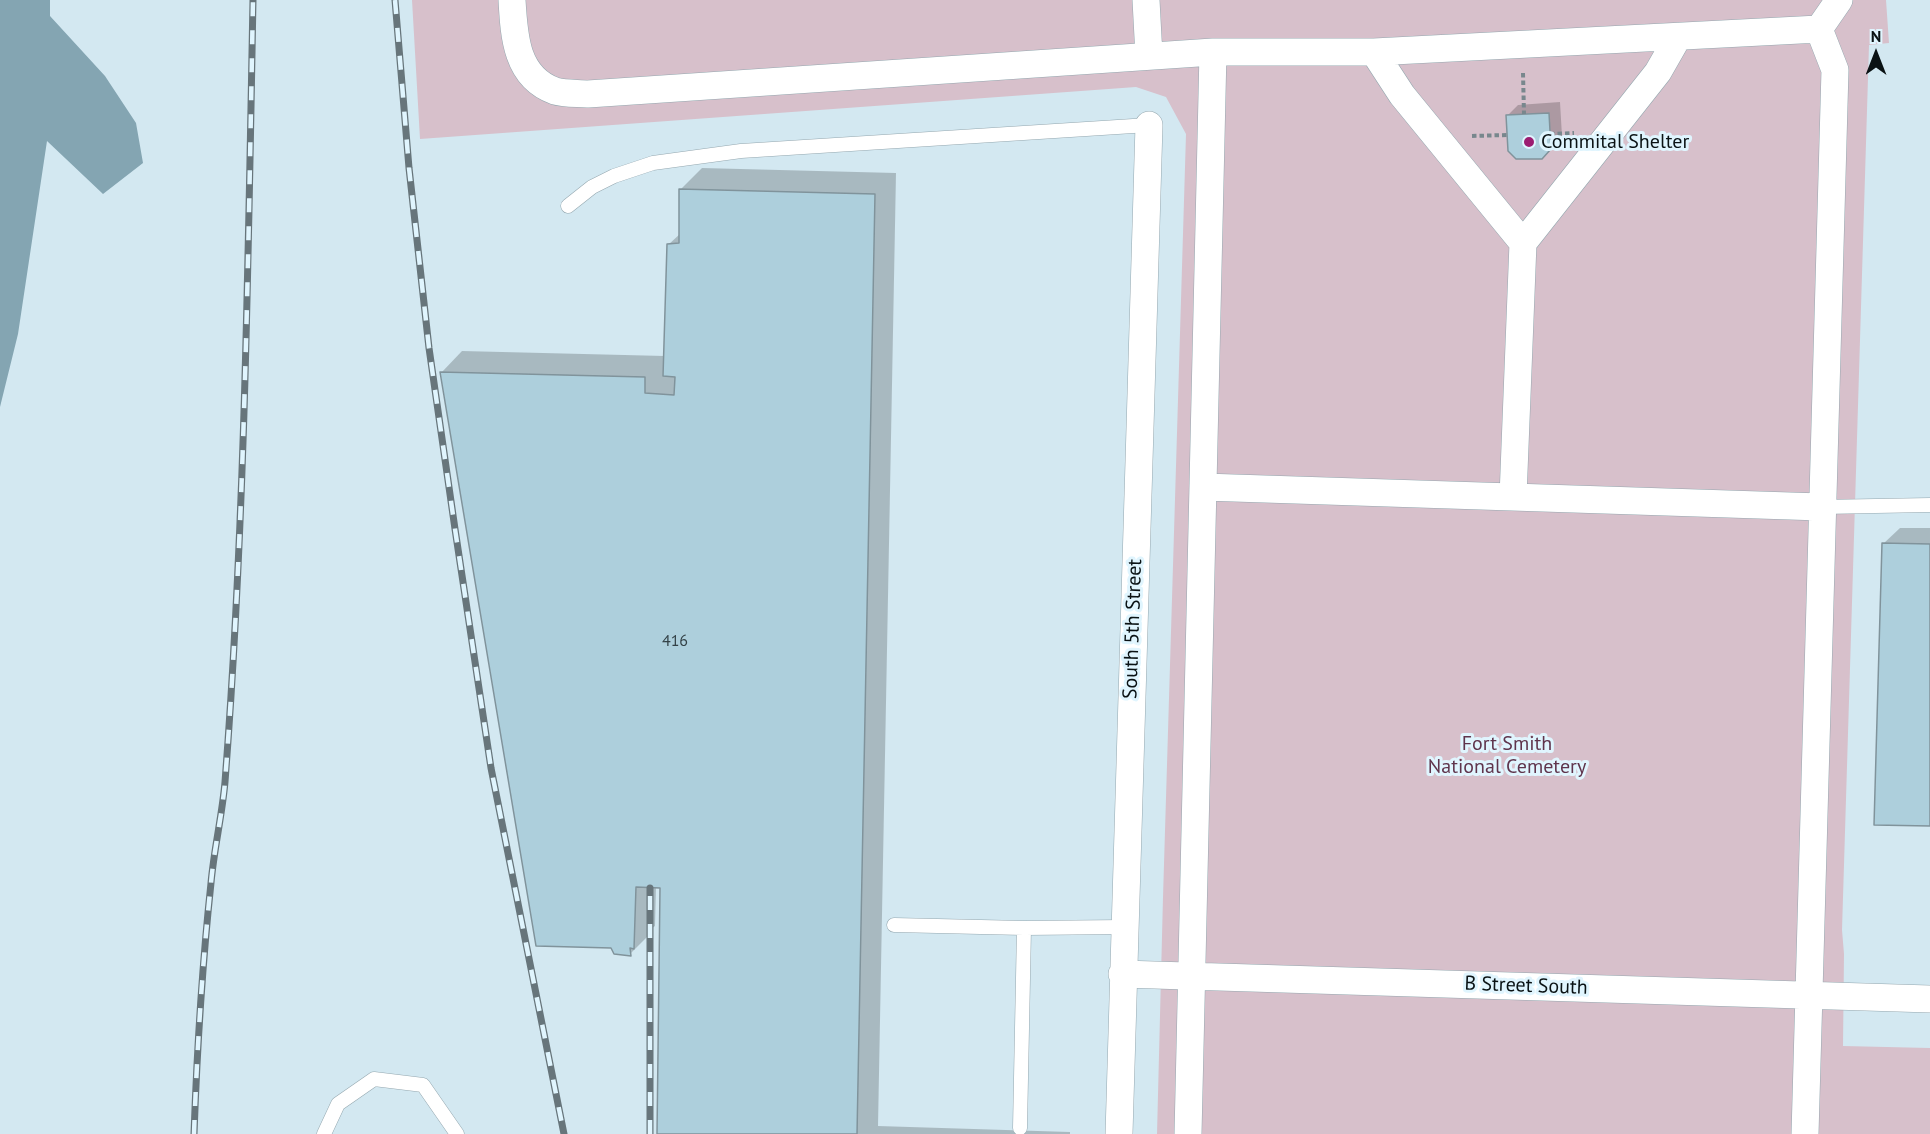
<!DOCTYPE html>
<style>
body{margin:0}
#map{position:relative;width:1930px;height:1134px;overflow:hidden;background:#d3e8f1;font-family:"PT Sans",sans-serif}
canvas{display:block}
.north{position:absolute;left:1846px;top:24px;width:60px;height:60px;-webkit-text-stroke:4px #e0f5fe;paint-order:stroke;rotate:0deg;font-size:16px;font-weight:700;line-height:24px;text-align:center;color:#0a1214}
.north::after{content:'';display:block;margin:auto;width:21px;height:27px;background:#0a1214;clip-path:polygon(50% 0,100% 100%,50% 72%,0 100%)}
</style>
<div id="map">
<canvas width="1930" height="1134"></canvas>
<div class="north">N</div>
</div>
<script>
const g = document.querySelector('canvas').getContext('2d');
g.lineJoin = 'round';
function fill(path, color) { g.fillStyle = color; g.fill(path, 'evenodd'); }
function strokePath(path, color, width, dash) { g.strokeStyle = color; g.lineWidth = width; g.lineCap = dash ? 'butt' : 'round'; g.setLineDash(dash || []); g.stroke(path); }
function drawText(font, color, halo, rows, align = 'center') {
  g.font = font + ' "PT Sans",sans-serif'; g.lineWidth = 6; g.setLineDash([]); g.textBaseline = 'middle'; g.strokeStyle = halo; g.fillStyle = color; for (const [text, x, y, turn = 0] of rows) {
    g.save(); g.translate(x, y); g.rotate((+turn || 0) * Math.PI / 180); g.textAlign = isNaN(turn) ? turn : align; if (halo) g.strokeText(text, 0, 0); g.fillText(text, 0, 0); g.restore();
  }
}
fill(new Path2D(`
 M412,0H1886L1889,43L1869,45L1842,930L1844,954L1843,1046L1930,1048V1134H1157L1163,897L1186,134L1166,97L1136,87L420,139Z`), '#d7c0cb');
fill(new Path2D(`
 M0,0H50V16L105,76L136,123L143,163L103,194L47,141L18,334L0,407Z`), '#84a5b2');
fill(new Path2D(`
 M1560,102L1562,136L1542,157L1507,116L1518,105Z
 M702,168L896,173L878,1126L1070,1132V1134H658L661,887L656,886L655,926L651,929V933L630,954L441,373L462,351L665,356L668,245L681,233V189Z
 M1900,528H1930V825L1883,544Z`), '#0003');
const building = new Path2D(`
 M1549,113L1551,149L1542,159H1516L1508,151L1506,115Z
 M679,189L875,194L857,1134H657L660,888L636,887L634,949L630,948L631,956L614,954L611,948L536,946L440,372L645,377V393L674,395L675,377L663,376L667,244L679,243Z
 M1882,543L1930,544V826L1874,825Z`);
fill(building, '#adcfdc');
strokePath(building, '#80939b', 1.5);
const lane = new Path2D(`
 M568,206L592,187L614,176L653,163L741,151L1149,125
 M1821,507L1930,505
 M894,925L1024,928L1124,927
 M1020,1128L1024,928
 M324,1134L338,1104L374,1079L423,1085L457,1134`);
const street = new Path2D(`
 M512,0C514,36 516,77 555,91C565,94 578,93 588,94L1213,52H1374L1819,29
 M1146,0L1149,56
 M1819,29L1839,0
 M1374,52L1402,95L1523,243
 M1203,487L1821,507
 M1513,497L1523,243L1658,72L1678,37
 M1122,974L1930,999
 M1119,1134L1149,125
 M1188,1134L1213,52
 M1805,1134L1835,70L1819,29`);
strokePath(lane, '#94a7af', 15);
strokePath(street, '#94a7af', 28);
strokePath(new Path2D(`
 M1523,73L1524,114
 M1550,134L1574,133
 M1472,136L1507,135`), '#78878d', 4, [4.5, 3]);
strokePath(lane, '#fff', 14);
strokePath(street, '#fff', 27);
const rail = new Path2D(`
 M395,0L409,168L429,348L455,529L491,768L564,1134
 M194,1134C197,1050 202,967 211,883C214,849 222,816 225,782C245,522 248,261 253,0
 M650,1134V888`);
strokePath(rail, '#67757b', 7);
strokePath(rail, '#e0f5fe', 4.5, [14]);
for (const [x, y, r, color] of [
 [1529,142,6,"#9c1d71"]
]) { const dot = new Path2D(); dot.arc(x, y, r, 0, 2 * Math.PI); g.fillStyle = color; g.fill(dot); strokePath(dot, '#e0f5fe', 2); }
drawText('16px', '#334146', null, [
 ["416",675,641]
]);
drawText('20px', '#0a1214', '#e0f5fe', [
 ["Commital Shelter",1541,142]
], 'left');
drawText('20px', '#0a1214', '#e0f5fe', [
 ["South 5th Street",1133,629,-88],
 ["B Street South",1526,986,2]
]);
drawText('20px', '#5f344c', '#e0f5fe', [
 ["Fort Smith",1507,744],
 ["National Cemetery",1507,767]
]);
</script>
